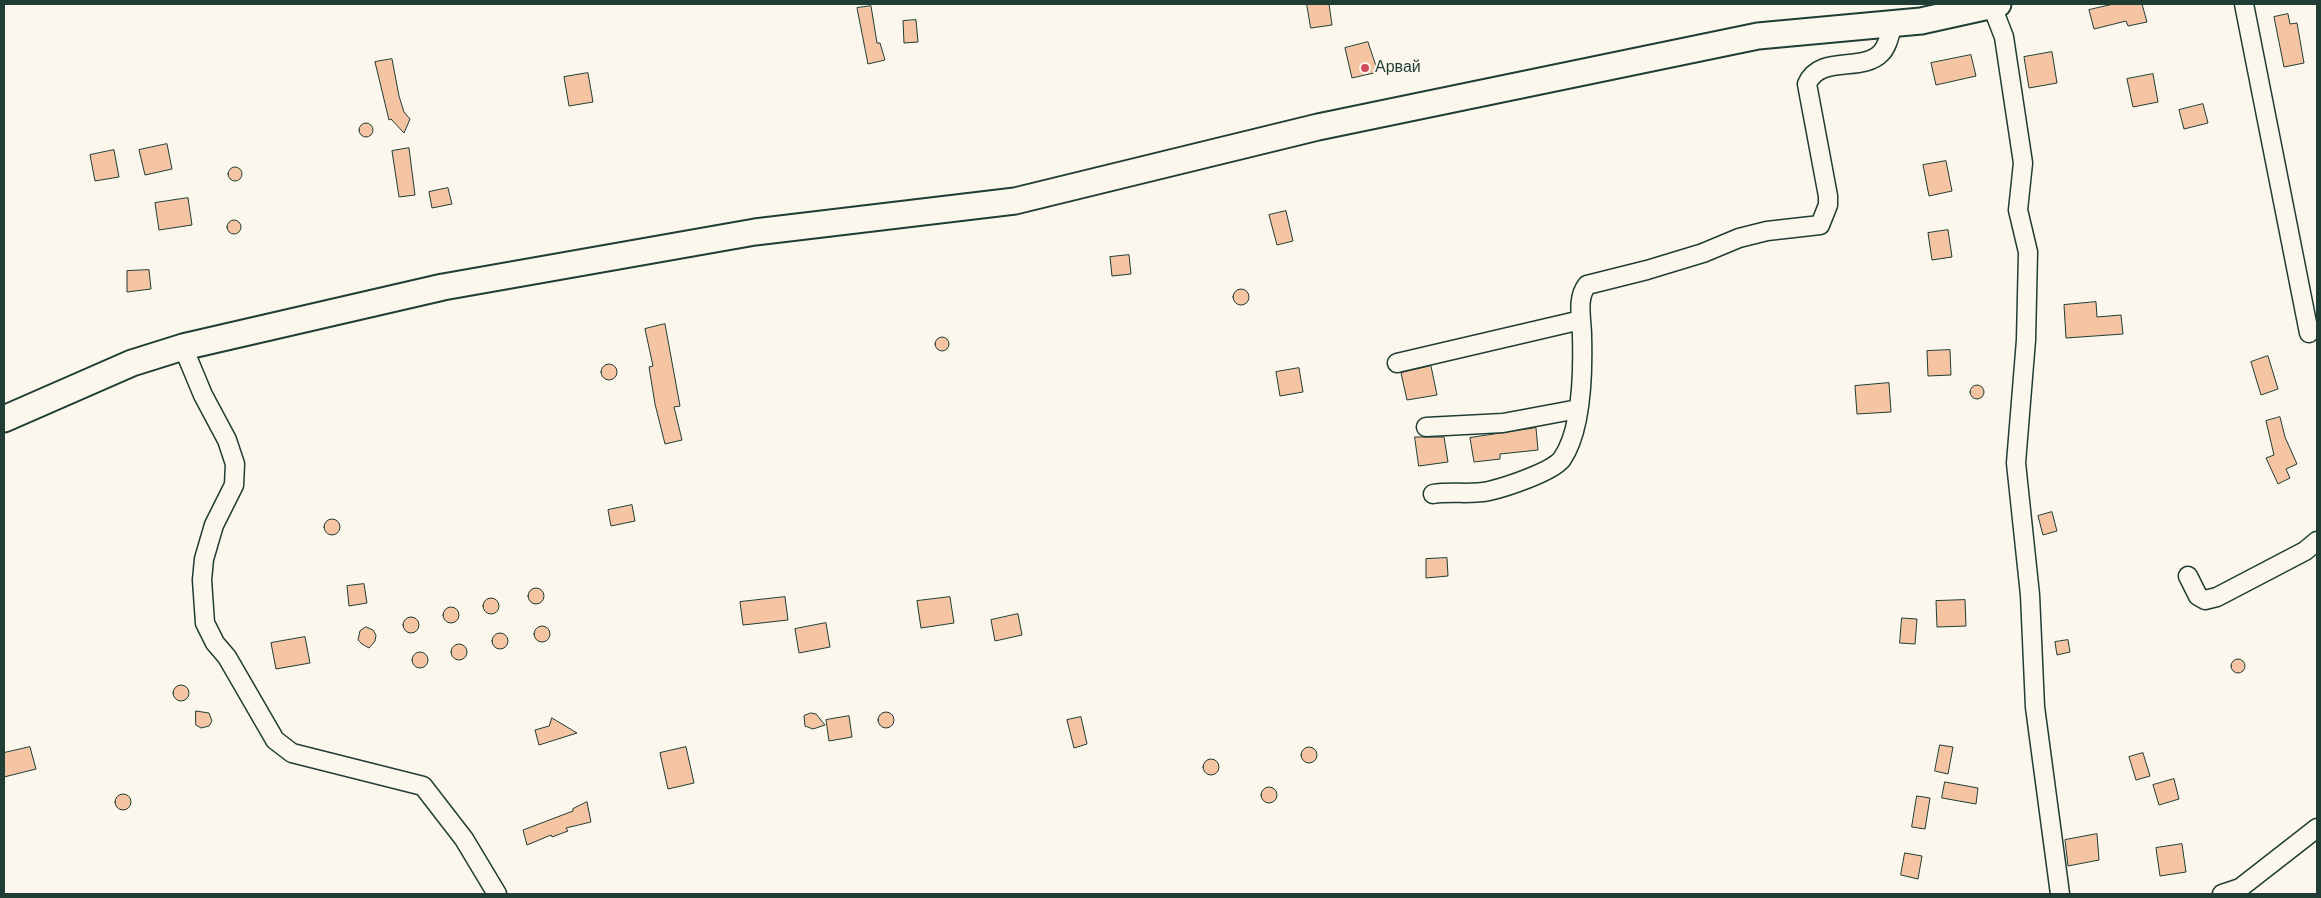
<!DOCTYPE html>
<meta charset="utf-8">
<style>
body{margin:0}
#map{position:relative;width:2321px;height:898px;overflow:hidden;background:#fbf7ec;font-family:"Patrick Hand",sans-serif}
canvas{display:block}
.frame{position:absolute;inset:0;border:5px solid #1f3d34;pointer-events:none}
</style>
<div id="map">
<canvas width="2321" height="898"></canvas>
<div class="frame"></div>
</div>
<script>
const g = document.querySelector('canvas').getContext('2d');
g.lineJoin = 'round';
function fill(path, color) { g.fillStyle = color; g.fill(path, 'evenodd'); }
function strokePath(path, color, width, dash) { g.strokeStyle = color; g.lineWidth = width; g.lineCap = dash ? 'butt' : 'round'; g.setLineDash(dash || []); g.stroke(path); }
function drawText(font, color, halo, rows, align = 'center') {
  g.font = font + ' "Patrick Hand",sans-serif'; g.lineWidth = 4; g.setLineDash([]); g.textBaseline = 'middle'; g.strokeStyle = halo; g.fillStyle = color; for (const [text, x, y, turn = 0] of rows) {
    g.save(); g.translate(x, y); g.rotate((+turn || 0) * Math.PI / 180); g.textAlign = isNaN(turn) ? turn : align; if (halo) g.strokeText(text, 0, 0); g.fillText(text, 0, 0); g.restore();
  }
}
const building = new Path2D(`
 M1307,4H1329L1332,25L1311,28Z
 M2114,4H2142L2147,22L2128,26L2126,21L2094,29L2089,10Z
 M871,6L877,43H880L885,60L868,64L857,8Z
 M2288,14L2290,24L2297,23L2304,63L2284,67L2274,17Z
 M916,20L918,42L904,43L903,21Z
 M1368,42L1378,72L1352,78L1345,48Z
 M2052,52L2057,83L2029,88L2024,57Z
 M1971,55L1976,76L1936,85L1931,63Z
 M392,59L399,96L404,112L410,119L404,133L391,119L389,120L375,62Z
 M588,73L593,102L569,106L564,77Z
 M2153,74L2158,102L2133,107L2127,79Z
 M2203,104L2208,123L2184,129L2179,110Z
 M359 130a7 7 0 1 1 14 0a7 7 0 1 1-14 0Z
 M167,144L172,169L145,175L139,150Z
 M409,148L415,195L399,197L392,151Z
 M114,150L119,177L95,181L90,155Z
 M1946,161L1952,191L1929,196L1923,165Z
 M228 174a7 7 0 1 1 14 0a7 7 0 1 1-14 0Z
 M448,188L452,204L432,208L429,192Z
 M188,198L192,225L159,230L155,203Z
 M1286,211L1293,241L1277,245L1269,215Z
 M227 227a7 7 0 1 1 14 0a7 7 0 1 1-14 0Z
 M1948,230L1952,257L1932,260L1928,233Z
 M1129,255L1131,274L1112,276L1110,257Z
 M149,270L151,289L127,292V271Z
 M1233 297a8 8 0 1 1 16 0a8 8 0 1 1-16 0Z
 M2096,302L2097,317L2121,315L2123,334L2066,338L2064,305Z
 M665,324L680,406L674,407L682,440L665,444L655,404L649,367L653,366L645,329Z
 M935 344a7 7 0 1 1 14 0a7 7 0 1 1-14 0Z
 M1950,350L1951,375L1928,376L1927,351Z
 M2268,356L2278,389L2261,395L2251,362Z
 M601 372a8 8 0 1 1 16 0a8 8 0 1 1-16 0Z
 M1431,366L1437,395L1407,400L1401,373Z
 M1299,368L1303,392L1280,396L1276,372Z
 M1889,383L1891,412L1857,414L1855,386Z
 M1970 392a7 7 0 1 1 14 0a7 7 0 1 1-14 0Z
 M2280,417L2285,437L2297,464L2286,469L2290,478L2278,484L2266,458L2274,455L2266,421Z
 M1536,428L1538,450L1500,454V459L1474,462L1470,438Z
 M1415,437H1444L1448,462L1419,466Z
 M632,505L635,521L611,526L608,510Z
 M2052,512L2057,531L2043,535L2038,516Z
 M324 527a8 8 0 1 1 16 0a8 8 0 1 1-16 0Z
 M1447,558L1448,576L1426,578V559Z
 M364,584L367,603L349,606L347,586Z
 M528 596a8 8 0 1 1 16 0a8 8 0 1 1-16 0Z
 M785,597L788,620L743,625L740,602Z
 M950,597L954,623L921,628L917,601Z
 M483 606a8 8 0 1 1 16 0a8 8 0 1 1-16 0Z
 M1965,600L1966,626L1937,627L1936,601Z
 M443 615a8 8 0 1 1 16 0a8 8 0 1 1-16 0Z
 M1018,614L1022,635L995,641L991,620Z
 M403 625a8 8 0 1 1 16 0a8 8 0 1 1-16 0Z
 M1902,618L1917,619L1915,644L1900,643Z
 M826,623L830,647L799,653L795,629Z
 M534 634a8 8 0 1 1 16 0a8 8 0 1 1-16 0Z
 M366,627L373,630L376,635L375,641L369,648L362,644L358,640L360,631Z
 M492 641a8 8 0 1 1 16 0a8 8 0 1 1-16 0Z
 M305,637L310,663L276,669L271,643Z
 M2068,640L2070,652L2057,655L2055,642Z
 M451 652a8 8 0 1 1 16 0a8 8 0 1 1-16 0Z
 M412 660a8 8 0 1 1 16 0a8 8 0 1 1-16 0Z
 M2231 666a7 7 0 1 1 14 0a7 7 0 1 1-14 0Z
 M173 693a8 8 0 1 1 16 0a8 8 0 1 1-16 0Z
 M196,711L209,713L212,721L209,726L201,728L196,725Z
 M878 720a8 8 0 1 1 16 0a8 8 0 1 1-16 0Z
 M811,713L816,714L825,725L813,729L805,726L804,716Z
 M849,716L852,737L829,741L826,720Z
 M1081,717L1087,744L1074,748L1067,720Z
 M552,718L577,733L539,745L535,730L549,726Z
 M1940,745L1953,747L1948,774L1935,771Z
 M30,747L36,769L4,777V753Z
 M686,747L694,783L668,789L660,753Z
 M1301 755a8 8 0 1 1 16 0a8 8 0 1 1-16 0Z
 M2143,753L2150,776L2136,780L2129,757Z
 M1203 767a8 8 0 1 1 16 0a8 8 0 1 1-16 0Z
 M2174,779L2179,799L2159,805L2153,785Z
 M1945,782L1978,788L1976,804L1942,798Z
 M1261 795a8 8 0 1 1 16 0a8 8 0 1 1-16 0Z
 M115 802a8 8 0 1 1 16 0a8 8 0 1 1-16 0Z
 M1917,796L1930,798L1925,829L1912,827Z
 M587,802L591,822L566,828L568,831L552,837L551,835L527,845L523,830L573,811V809Z
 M2097,834L2099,860L2068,866L2065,840Z
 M2182,844L2186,872L2160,876L2156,848Z
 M1905,853L1922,856L1918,879L1901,875Z`);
fill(building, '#f4c4a3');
strokePath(building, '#1f3d34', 1);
const minor = new Path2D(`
 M2244,4L2309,333
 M1992,6L2004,37L2023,163L2018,210L2028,252L2026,340L2016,463L2030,595L2035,707L2060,894
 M183,347L203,395L227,440L235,464L234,485L214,525L204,559L202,580L205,623L215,643L227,657L275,740L292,753L423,786L464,839L497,894
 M1397,363L1581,320
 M1426,427L1503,423L1578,409
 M1433,494C1451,491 1472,495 1489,491C1506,487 1552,472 1562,459C1582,430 1583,371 1582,336C1582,319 1576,299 1587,285L1647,270L1703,253L1739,238L1767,231L1820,225L1828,205V196L1807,84C1820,54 1862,73 1881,53C1888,46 1890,33 1893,24
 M2188,576L2198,596L2205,600L2217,597L2305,551L2317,541
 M2222,894L2240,888L2317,828`);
const secondary = new Path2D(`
 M4,419L132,363L183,347L443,287L755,232L1015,201L1318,127L1758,36L1921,21L1998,4`);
strokePath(minor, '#1f3d34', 21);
strokePath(secondary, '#1f3d34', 29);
strokePath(minor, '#fbf7ec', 18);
strokePath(secondary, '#fbf7ec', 25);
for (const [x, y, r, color] of [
 [1365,68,5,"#d1495b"]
]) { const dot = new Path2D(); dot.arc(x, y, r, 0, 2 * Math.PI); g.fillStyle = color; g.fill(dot); strokePath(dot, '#fbf7ec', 2); }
drawText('16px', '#1f3d34', '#fbf7ec', [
 ["Арвай",1375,68]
], 'left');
</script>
